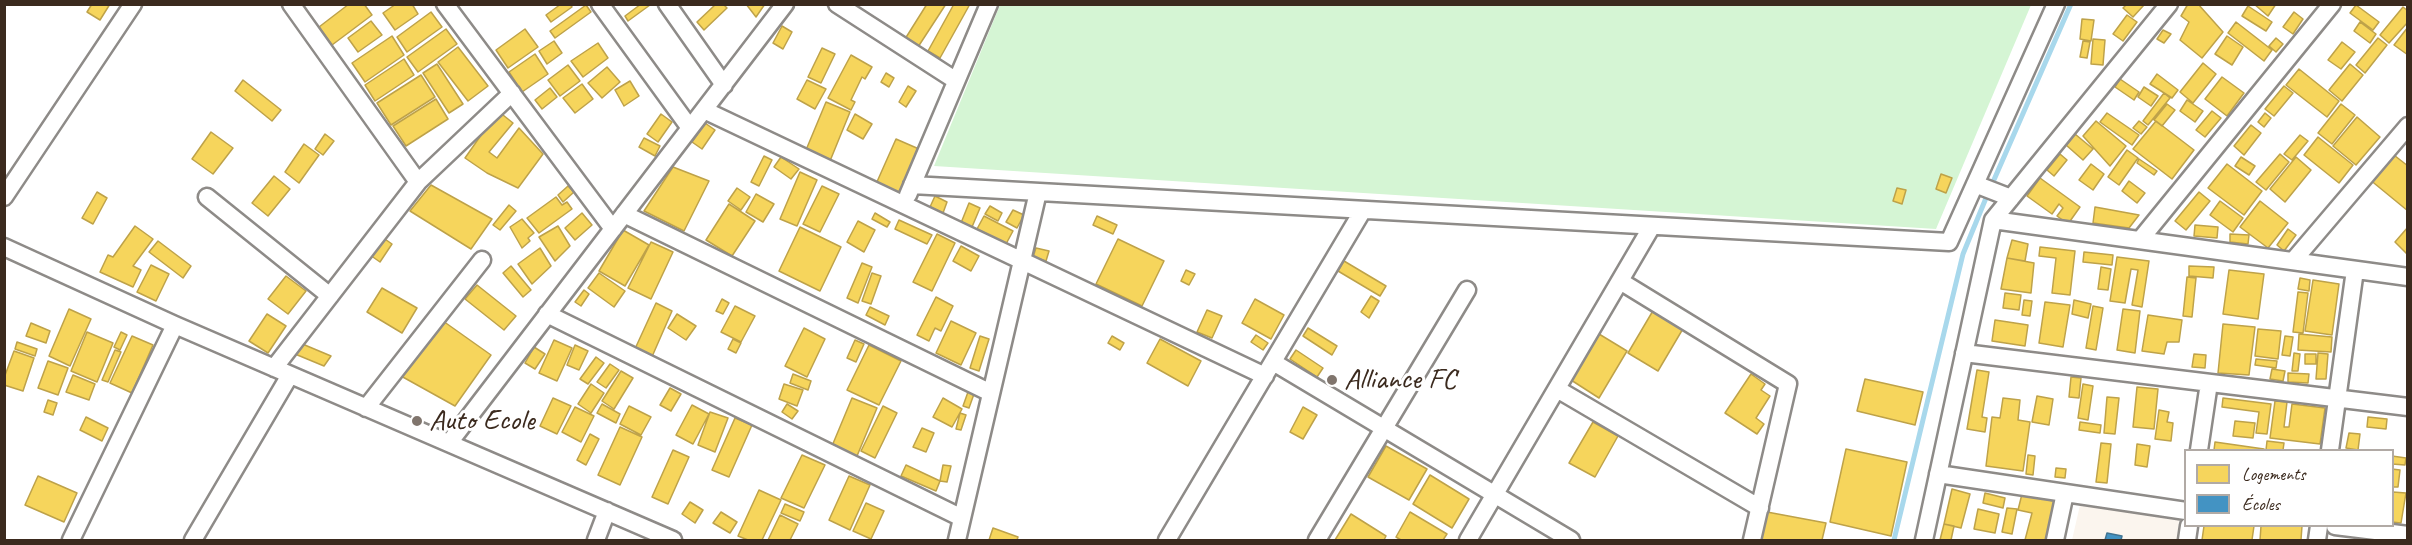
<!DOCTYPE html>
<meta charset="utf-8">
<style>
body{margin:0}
#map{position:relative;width:2412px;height:545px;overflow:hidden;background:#fff;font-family:Caveat,sans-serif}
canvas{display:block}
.frame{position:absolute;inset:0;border:6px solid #3b2a1e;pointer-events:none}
.legend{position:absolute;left:2184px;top:449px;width:210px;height:78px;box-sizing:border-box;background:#fff;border:2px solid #b1aaa5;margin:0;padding:8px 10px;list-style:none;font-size:18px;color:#3b2a1e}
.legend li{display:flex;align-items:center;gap:12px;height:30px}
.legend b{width:30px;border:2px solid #b1aaa5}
</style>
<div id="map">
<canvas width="2412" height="545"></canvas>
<div class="frame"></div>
<ul class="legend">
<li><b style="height:16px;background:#f6d55c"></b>Logements</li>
<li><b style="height:16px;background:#4393c3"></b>Écoles</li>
</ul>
</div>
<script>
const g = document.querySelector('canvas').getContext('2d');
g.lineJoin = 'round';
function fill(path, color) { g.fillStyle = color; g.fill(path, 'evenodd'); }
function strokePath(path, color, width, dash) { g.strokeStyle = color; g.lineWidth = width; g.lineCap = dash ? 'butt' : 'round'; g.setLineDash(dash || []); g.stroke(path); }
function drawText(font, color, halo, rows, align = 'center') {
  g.font = font + ' Caveat,sans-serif'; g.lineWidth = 6; g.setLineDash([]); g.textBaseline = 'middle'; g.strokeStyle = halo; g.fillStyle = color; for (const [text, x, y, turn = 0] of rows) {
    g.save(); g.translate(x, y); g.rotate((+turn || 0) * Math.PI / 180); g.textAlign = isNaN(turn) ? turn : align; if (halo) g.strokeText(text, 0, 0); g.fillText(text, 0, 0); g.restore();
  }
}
fill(new Path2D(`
 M2080,505L2179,520L2177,540H2072Z`), '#fbf5ee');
fill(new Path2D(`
 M1000,5H2031L1936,229L934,166Z`), '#d5f5d4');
const homes = new Path2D(`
 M92,4H110L100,20L87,12Z
 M349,4H364L372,15L332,45L319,27Z
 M396,4H412L418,14L395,30L383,13Z
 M561,4H570L572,7L551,22L546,15Z
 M641,4L650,5L628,21L625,16Z
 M716,4H723L727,8L704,30L697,22Z
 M746,4H765L756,17Z
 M927,4H946L918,47L905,39Z
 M954,4H970L940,58L928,51Z
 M2127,4H2143L2144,5L2133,17L2123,8Z
 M2188,4H2198L2223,32L2202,58L2180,40L2189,22L2181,16Z
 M2254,4H2276L2268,16Z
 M586,5L591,12L555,38L550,31Z
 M2356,5L2379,22L2373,30L2350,13Z
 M2248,6L2272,22L2266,31L2242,16Z
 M2403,7L2408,11V22L2389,43L2380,35Z
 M431,12L442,27L407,52L397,37Z
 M2294,12L2303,19L2293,34L2283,27Z
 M2127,15L2137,22L2123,41L2113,34Z
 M2082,19L2094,20L2091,41L2080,39Z
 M371,21L382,35L358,52L348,38Z
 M2236,22L2272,50L2264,61L2228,33Z
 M2360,22L2376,34L2370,43L2354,31Z
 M782,26L792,32L783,49L773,43Z
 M2408,27V55L2394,45Z
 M446,29L457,44L418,72L407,57Z
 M525,29L538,47L508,68L496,50Z
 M2163,30L2171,34L2164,43L2157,39Z
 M392,36L404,55L365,82L352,63Z
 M2227,36L2243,47L2232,65L2215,54Z
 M2276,38L2283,44L2276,52L2269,46Z
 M2378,38L2387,45L2365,73L2356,65Z
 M2093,39L2105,40L2103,65L2091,64Z
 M554,41L562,53L547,64L539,51Z
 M2083,41L2090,42L2087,58L2080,57Z
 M2342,42L2355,52L2341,69L2328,60Z
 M598,43L608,58L583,77L571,61Z
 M458,47L488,86L468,101L438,62Z
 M822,48L835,54L821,83L808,77Z
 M535,54L548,74L522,92L509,72Z
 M851,55L872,67L865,79L862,77L851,100L855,102L851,110L828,98Z
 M404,59L414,75L375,101L365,85Z
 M2203,63L2216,74L2193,103L2180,92Z
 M437,64L463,104L449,113L423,73Z
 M2350,64L2363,75L2342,101L2329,90Z
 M568,65L580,81L560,96L548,80Z
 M607,67L620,82L602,98L588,83Z
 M2299,69L2339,101L2327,117L2286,85Z
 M886,73L894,78L889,87L881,82Z
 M2157,74L2178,90L2172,98L2150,84Z
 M421,75L435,97L391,125L377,103Z
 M2222,77L2244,93L2227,116L2205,99Z
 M2120,79L2139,92L2134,100L2115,87Z
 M243,80L281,110L272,121L235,91Z
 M807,80L826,89L815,109L797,99Z
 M630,81L639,96L624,106L615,90Z
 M582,84L593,99L575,113L563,98Z
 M908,86L916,91L906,107L899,102Z
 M2284,86L2293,93L2274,116L2265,109Z
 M2144,87L2158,96L2151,106L2138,97Z
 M550,88L557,97L542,109L535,100Z
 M2164,93L2170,98L2148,125L2143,121Z
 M436,99L448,119L406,146L393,126Z
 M2187,100L2203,111L2195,122L2180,111Z
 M826,102L850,112L830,161L806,150Z
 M2167,104L2175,110L2162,126L2154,120Z
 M2341,104L2355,115L2332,144L2318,133Z
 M498,111L513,123L489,152L497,158L519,128L543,154L518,188L487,173L465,158Z
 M2212,111L2221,118L2205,137L2196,130Z
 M2107,113L2139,135L2132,145L2100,122Z
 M2265,113L2271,118L2264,127L2258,122Z
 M661,114L672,122L658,142L647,134Z
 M855,114L872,124L863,139L847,130Z
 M2357,117L2380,137L2356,165L2333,146Z
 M2096,121L2126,146L2110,166L2083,136Z
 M2139,121L2147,127L2141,134L2133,128Z
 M2156,121L2194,150L2172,179L2133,149Z
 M705,123L715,130L702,149L692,142Z
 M2251,125L2261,133L2244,155L2234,146Z
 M211,132L233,148L213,174L192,159Z
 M325,134L334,141L323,155L315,149Z
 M2075,134L2093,149L2083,160L2066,145Z
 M2300,135L2308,141L2292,160L2284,154Z
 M2318,137L2353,165L2339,183L2304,155Z
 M644,138L660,146L655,156L639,147Z
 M896,139L919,149L899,194L876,184Z
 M304,144L319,155L299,183L285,172Z
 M2127,150L2138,158L2119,185L2108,177Z
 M2390,152L2408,166V211L2369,179Z
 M2060,154L2067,160L2054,176L2047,170Z
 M2280,154L2289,162L2266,190L2256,182Z
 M764,156L772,160L759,186L751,182Z
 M781,157L799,169L791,179L774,167Z
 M2241,157L2255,166L2249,175L2235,166Z
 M2296,157L2311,170L2285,202L2270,189Z
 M2139,159L2157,171L2154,175L2137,163Z
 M2091,164L2104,174L2093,190L2079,180Z
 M2227,164L2262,191L2244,215L2208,188Z
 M673,167L709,181L684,231L644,211Z
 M800,172L817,180L797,226L780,219Z
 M1941,174L1952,178L1946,193L1936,189Z
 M274,176L290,189L268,216L252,203Z
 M2040,178L2080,207L2068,224L2057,216L2063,208L2059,204L2052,214L2027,196Z
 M2129,181L2145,193L2137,203L2122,191Z
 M431,185L492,219L471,249L410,211Z
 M568,186L574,192L563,202L558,195Z
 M822,186L839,194L820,232L803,224Z
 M737,188L750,197L741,210L728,201Z
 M1897,188L1906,190L1902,204L1893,201Z
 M97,192L107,198L93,224L82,218Z
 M2199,192L2210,201L2186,230L2175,221Z
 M756,194L774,204L763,222L746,212Z
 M935,196L947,202L943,213L930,207Z
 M556,197L562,205L567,202L572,209L539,233L527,218Z
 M2220,201L2243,218L2233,232L2210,215Z
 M2260,201L2288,223L2268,248L2240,227Z
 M969,203L980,208L972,227L961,223Z
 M729,204L755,221L732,256L706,240Z
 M509,205L516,211L500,230L493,225Z
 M990,206L1002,213L998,221L985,214Z
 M2095,207L2139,215L2129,228L2093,223Z
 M1013,210L1024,215L1017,228L1006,222Z
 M582,213L592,225L575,240L565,228Z
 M875,213L890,222L887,227L872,219Z
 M984,216L1013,231L1006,244L977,229Z
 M1097,216L1117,225L1113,234L1093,225Z
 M522,219L534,233L528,238L530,241L522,248L510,227Z
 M899,220L932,235L927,244L895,229Z
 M858,221L875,230L864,252L847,242Z
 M2195,225L2218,227L2217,238L2194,236Z
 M135,226L153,239L133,266L141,270L133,287L100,272L108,255L113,257Z
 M558,226L570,246L555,261L539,237Z
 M800,227L841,247L820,291L779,271Z
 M2408,227V255L2395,242Z
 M2288,229L2296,235L2284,251L2277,245Z
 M623,230L649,245L625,286L599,271Z
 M937,234L955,243L932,291L913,282Z
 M2230,234L2249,235L2248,244L2230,242Z
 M382,237L392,244L380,262L370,255Z
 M1118,239L1164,261L1142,306L1096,284Z
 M2012,240L2028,244L2025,261L2007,258Z
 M158,241L191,266L183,278L149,252Z
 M651,242L673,252L651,299L628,288Z
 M961,246L979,256L971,271L953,261Z
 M2040,247L2075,251L2070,295L2052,293L2056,258L2039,256Z
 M540,248L551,266L532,284L518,264Z
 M1036,248L1049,251L1046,261L1033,257Z
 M2084,252L2113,255L2112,265L2083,262Z
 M2117,257L2149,261L2142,307L2132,305L2138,270L2131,269L2125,303L2110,301Z
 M2007,258L2034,263L2031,293L2001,289Z
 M1344,261L1386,286L1380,296L1338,271Z
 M862,263L872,267L858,303L847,298Z
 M151,265L169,274L156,301L137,292Z
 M511,266L531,290L523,297L503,273Z
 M2189,266L2214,267L2213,278L2189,276Z
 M2101,267L2111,269L2108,290L2098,289Z
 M1186,270L1195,274L1189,285L1181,281Z
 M2229,270L2264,274L2258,319L2223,314Z
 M599,273L625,291L614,307L588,288Z
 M872,273L881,276L871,304L862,301Z
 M286,276L306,291L288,314L268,299Z
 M2187,277L2196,278L2192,317L2183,316Z
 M2300,278L2310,280L2309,291L2298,289Z
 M2313,280L2339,284L2332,335L2305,331Z
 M477,285L516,316L504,330L465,299Z
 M382,288L417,308L402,333L367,312Z
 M584,290L589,294L581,306L575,302Z
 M2298,292L2308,293L2303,333L2293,332Z
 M2005,293L2021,295L2019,310L2003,308Z
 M1371,296L1379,301L1369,318L1361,312Z
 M936,297L953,306L941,331L935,328L929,341L917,335Z
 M722,299L729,303L723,314L716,311Z
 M1255,299L1284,315L1271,339L1242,323Z
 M2024,300L2032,301L2030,316L2022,315Z
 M2074,300L2091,304L2088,318L2072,314Z
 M2045,302L2070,305L2063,347L2039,343Z
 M656,303L672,311L651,359L634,351Z
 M735,306L755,316L741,342L721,332Z
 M2093,306L2103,308L2096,350L2086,348Z
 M870,307L889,316L885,325L866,315Z
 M69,309L91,319L70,366L49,356Z
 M1654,309L1684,327L1658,371L1628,353Z
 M2123,309L2140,311L2135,353L2117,350Z
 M1207,310L1222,316L1212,338L1197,332Z
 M267,314L286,326L268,353L249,341Z
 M677,314L696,326L686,340L668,328Z
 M2148,315L2182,320L2179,342H2167L2164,354L2142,351Z
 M1995,320L2028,325L2025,346L1992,341Z
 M443,321L491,355L455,406L401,376Z
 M951,321L976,333L961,365L936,353Z
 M31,323L50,331L46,343L26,336Z
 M2223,324L2255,327L2249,375L2218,373Z
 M804,328L825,339L807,377L785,366Z
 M1308,328L1337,346L1332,355L1303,336Z
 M2258,329L2281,331L2278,359L2255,356Z
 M87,332L113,343L97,382L71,371Z
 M121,332L127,335L120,350L114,347Z
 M1599,334L1627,351L1599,398L1571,380Z
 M2299,334L2332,337L2331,352L2298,350Z
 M1256,335L1268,343L1263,350L1251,342Z
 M132,336L153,345L132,393L110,383Z
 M980,336L989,339L979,371L970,368Z
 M1112,336L1124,343L1120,350L1108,343Z
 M2285,336L2293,337L2290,356L2282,355Z
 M733,339L741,343L736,353L728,349Z
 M1160,339L1201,361L1188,386L1147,363Z
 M554,340L572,348L557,381L539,373Z
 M855,340L864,344L856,362L847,358Z
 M17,342L37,349L35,356L15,349Z
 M300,343L331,356L324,366L295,354Z
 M575,345L588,351L579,370L567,365Z
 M869,345L901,361L879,405L847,390Z
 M534,347L545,354L535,369L525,363Z
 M115,350L121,352L108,382L102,380Z
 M1296,350L1323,368L1317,377L1290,359Z
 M14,351L34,358L23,391L4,385V378Z
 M2294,353L2300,354L2298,371H2292Z
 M2318,353L2328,354L2326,379H2316Z
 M2194,354L2206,355L2205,368L2192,367Z
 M2305,354H2316V364H2305Z
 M596,357L604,363L588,384L580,379Z
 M2256,359L2277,361L2276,368L2255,365Z
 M48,361L68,368L58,395L38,388Z
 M610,364L619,370L606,388L597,382Z
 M2272,369L2285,371L2283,381L2270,379Z
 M1977,370L1989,372L1982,417L1987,418L1985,432L1967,429Z
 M621,371L633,378L614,409L602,401Z
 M2288,373L2309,374L2308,383L2288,382Z
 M793,374L811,381L808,390L790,383Z
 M1751,374L1765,384L1761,390L1770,396L1756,418L1764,424L1757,434L1725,413Z
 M73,375L95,384L89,400L66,392Z
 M2071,377L2081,378L2079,398L2069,397Z
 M1865,379L1923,392L1915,425L1857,411Z
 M591,384L604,393L591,413L578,404Z
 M784,384L803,390L797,406L779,399Z
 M2083,384L2093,386L2088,420L2078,418Z
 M2137,387L2158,389L2154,429L2133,427Z
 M670,388L681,394L671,411L660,405Z
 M968,392L974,394L969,408L963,406Z
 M2037,396L2053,399L2049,425L2032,422Z
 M2107,397L2119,398L2115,434L2104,433Z
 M553,398L571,406L557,434L540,426Z
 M852,398L877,408L857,456L832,446Z
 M943,398L962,409L952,427L933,417Z
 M2003,398L2020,400L2018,420L2030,422L2023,471L1986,466L1992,417L2000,418Z
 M2223,398L2271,404L2267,434L2256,433L2259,412L2222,407Z
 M48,400L57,403L53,415L44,412Z
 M2275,401L2287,402L2284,427H2289L2292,404L2325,408L2320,444L2270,438Z
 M602,404L620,414L616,423L597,413Z
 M787,404L798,411L792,419L782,412Z
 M692,405L709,414L693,444L676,435Z
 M629,406L651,417L641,435L620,424Z
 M883,406L897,413L875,458L861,451Z
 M575,407L594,416L581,442L562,432Z
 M1303,407L1317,415L1303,439L1290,432Z
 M2159,410L2169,412L2167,422L2173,423L2171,441L2155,439Z
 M710,412L728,418L715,452L698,445Z
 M960,413L966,415L961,430L956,429Z
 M86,417L108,428L102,441L80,430Z
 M2368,417L2387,419L2386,429L2367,427Z
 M735,418L752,425L729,477L712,470Z
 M2235,421L2255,423L2253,438L2233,436Z
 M1593,422L1618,436L1595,477L1569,463Z
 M2080,422L2101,425L2100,433L2079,430Z
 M620,427L642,437L620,485L598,475Z
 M922,428L934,433L926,452L913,447Z
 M2349,433L2360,434L2358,450L2346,448Z
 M590,434L599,439L586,465L577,460Z
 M2267,441L2284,443L2283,450H2266Z
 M2215,442L2264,449V450H2214Z
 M2101,443L2111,444L2107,483L2096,482Z
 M2137,444L2150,446L2147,467L2135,465Z
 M1386,446L1427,469L1409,500L1368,477Z
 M1846,449L1907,462L1891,536L1830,522Z
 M673,450L689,457L668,504L652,497Z
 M802,455L825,465L804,508L781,498Z
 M2028,455L2035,456L2033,475L2026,474Z
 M2392,456L2406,458L2405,465L2392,464Z
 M906,465L940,481L936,491L901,476Z
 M943,465L951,466L947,482L940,481Z
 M2056,468L2066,469L2065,478L2055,477Z
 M2392,469L2400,470L2398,487H2392Z
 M1430,475L1469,499L1452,528L1413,504Z
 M38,476L77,493L64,522L25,505Z
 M849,476L870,485L850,530L829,520Z
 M1952,489L1970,494L1961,528L1944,524Z
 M759,490L781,500L762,540H748L738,536Z
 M2393,492L2406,493L2401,523L2392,522Z
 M1985,493L2005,498L2003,508L1983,503Z
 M2022,494L2058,502L2049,540H2025L2032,513L2018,510Z
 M690,502L703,510L695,523L682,514Z
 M866,503L884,511L871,539L853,531Z
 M785,504L804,512L800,521L781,513Z
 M2007,508L2017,509L2012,534L2002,532Z
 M1978,509L1999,514L1995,533L1974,529Z
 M721,512L737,522L730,533L713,523Z
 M1410,512L1447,534L1443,540H1401L1396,537Z
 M1767,512L1826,523L1822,540H1761Z
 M1351,514L1386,536L1384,540H1335Z
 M780,515L798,524L790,540H768Z
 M1944,524L1954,526L1951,540H1940Z
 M2204,526H2254L2252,540H2202Z
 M2261,526H2302L2301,540H2260Z
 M993,528L1018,537L1017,540H989Z`);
fill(homes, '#f6d55c');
strokePath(homes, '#bea249', 1.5);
const schools = new Path2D(`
 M2107,533L2122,536L2121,540H2105Z`);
fill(schools, '#4393c3');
strokePath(schools, '#417492', 1.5);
strokePath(new Path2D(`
 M1993,182L2071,4
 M1894,540L1963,254L1986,198`), '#a8d8ec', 5);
const street = new Path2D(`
 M291,4L418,182
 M445,4L613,229
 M600,4L690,128
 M667,4L724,85
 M837,4L955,80
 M704,110L1265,376
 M1975,184L2011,198
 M912,185L1949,242L2056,4
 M908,195L989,4
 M4,197L133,4
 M207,197L330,296
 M624,214L991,393
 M1993,220L2408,277
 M2140,240L2332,4
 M4,247L175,325L673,540
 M2293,261L2408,126
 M1620,281L1788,384L1752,540
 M547,314L962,518
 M1964,353L2408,407
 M1273,362L1571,540
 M274,368L418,182L512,93
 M1557,389L1760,508
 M366,408L482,260
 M449,443L785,4
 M2199,450L2209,383
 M2330,450L2355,270
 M1938,474L2186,511
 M2335,526L2408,535
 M71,540L175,325
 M193,540L290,375
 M596,540L607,511
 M957,540L1038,192
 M1167,540L1363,210
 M1317,540L1467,290
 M1468,540L1652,226
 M1924,540L1993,220L2169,4
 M2055,540L2065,493
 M2187,540L2189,526
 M2317,540L2319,526`);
strokePath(street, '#8e8b88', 21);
strokePath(street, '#fff', 16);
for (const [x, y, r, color] of [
 [1332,380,6,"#80756d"],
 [417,421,6,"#80756d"]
]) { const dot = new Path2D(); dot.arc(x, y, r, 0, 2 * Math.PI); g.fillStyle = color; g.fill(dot); strokePath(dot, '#fff', 2); }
drawText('30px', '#3b2a1e', '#fff', [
 ["Alliance FC",1344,380],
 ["Auto Ecole",429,421]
], 'left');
</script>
